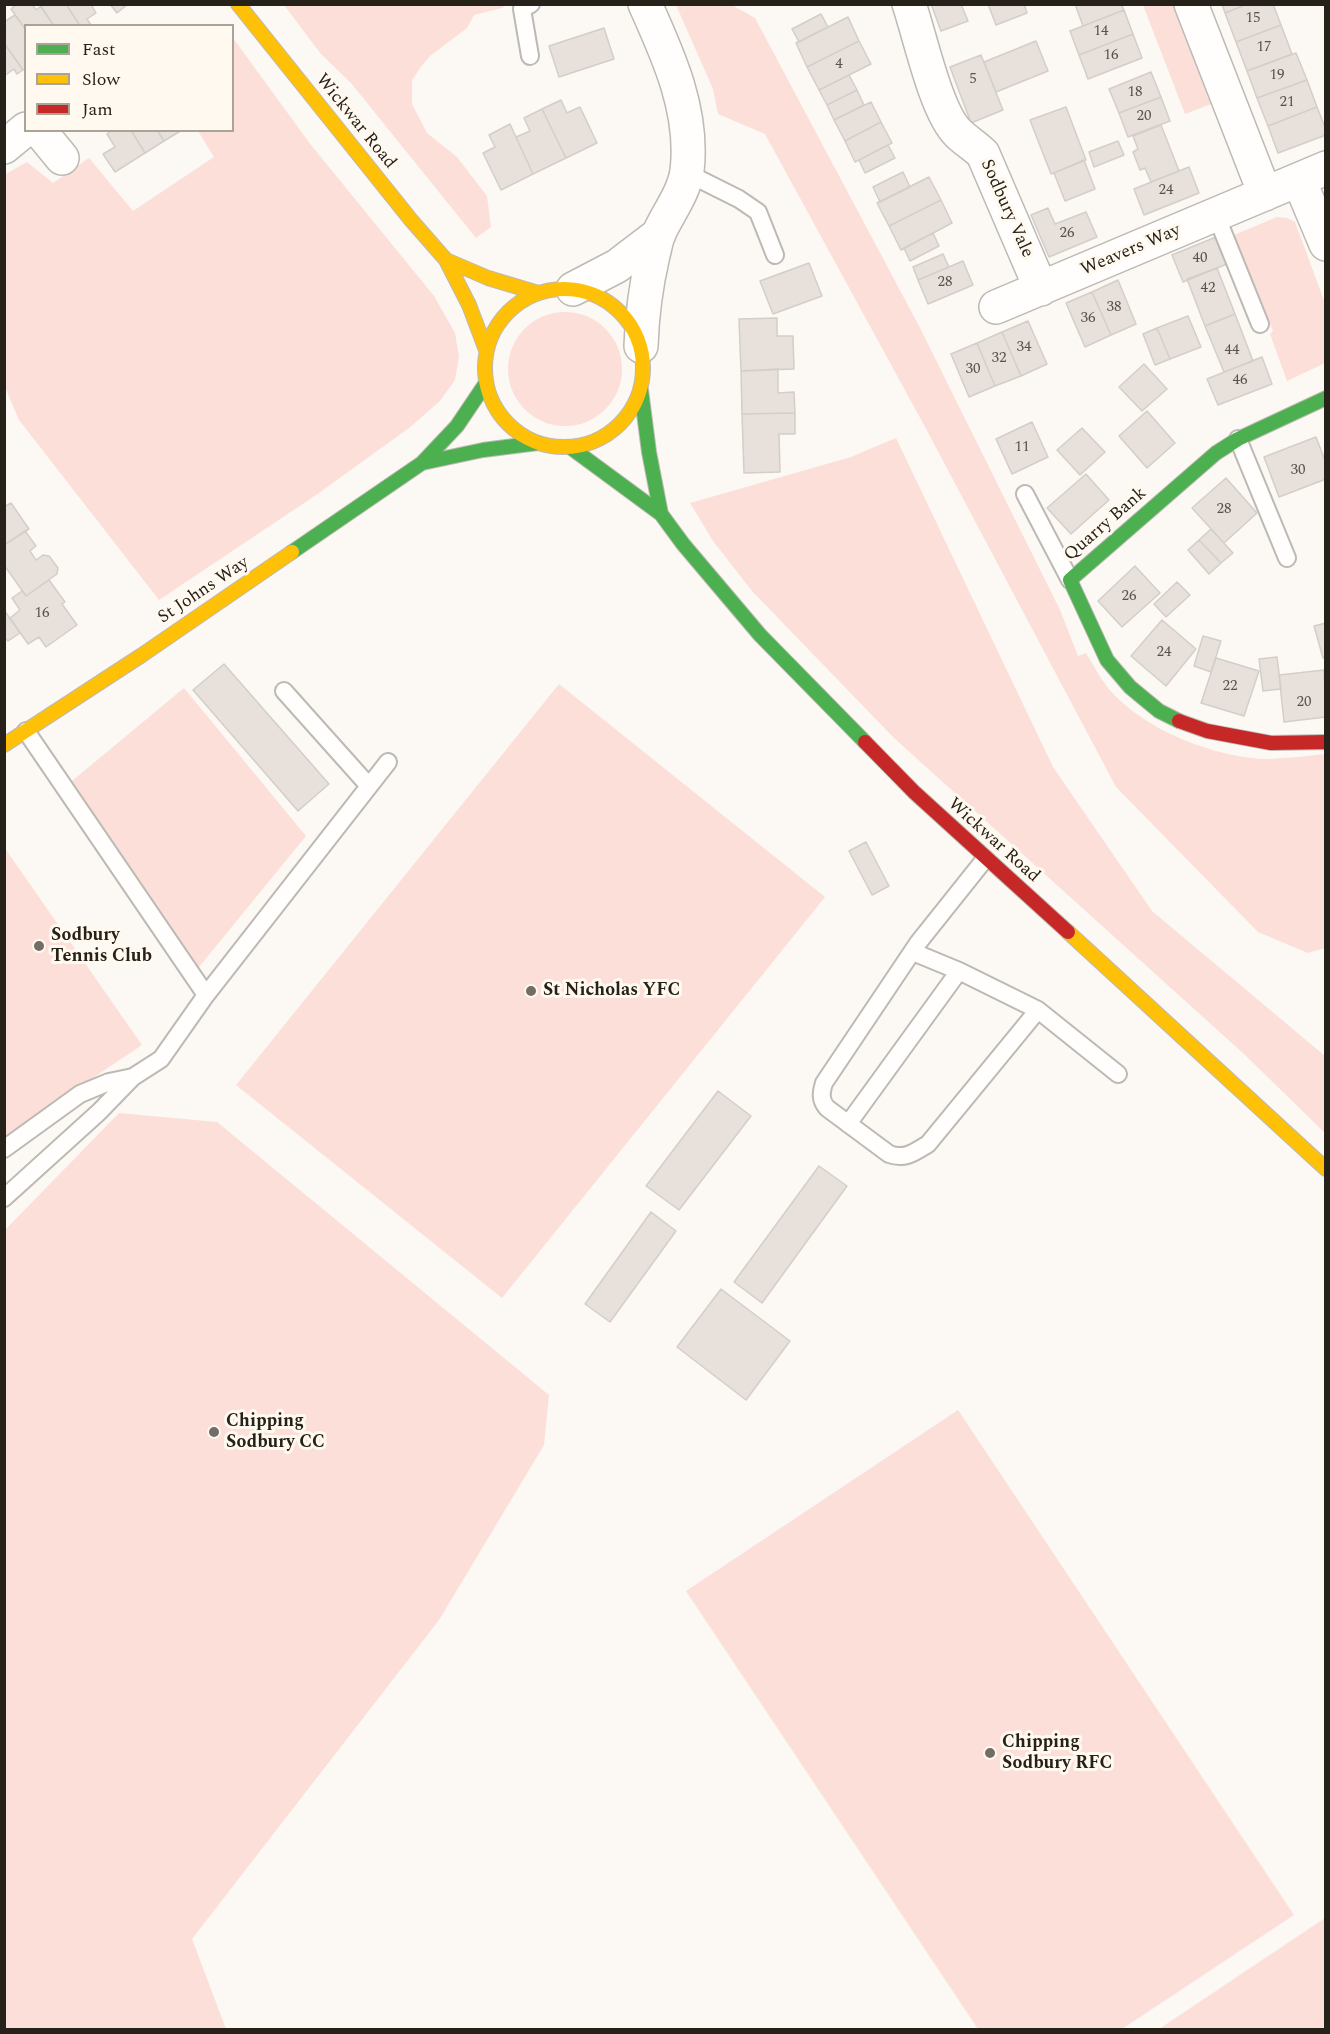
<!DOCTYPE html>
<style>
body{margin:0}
#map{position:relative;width:1330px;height:2034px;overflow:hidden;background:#fcf8f4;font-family:Spectral,serif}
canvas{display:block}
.frame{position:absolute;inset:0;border:6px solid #272219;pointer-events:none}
.legend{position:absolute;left:24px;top:24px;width:210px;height:108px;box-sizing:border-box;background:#fff9f0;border:2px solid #a9a39a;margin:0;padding:8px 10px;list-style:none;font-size:18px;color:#272219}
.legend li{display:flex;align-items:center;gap:12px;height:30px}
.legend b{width:30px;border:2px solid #a9a39a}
</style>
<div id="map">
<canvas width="1330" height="2034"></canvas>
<div class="frame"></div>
<ul class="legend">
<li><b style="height:8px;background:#4caf50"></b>Fast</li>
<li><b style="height:8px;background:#ffc107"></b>Slow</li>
<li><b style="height:8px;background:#c62828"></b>Jam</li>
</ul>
</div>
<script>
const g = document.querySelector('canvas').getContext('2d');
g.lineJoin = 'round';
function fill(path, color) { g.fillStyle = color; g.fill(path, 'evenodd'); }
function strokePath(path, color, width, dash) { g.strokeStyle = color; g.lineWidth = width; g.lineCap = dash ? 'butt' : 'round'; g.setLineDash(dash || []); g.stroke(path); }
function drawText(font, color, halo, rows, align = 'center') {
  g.font = font + ' Spectral,serif'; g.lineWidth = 6; g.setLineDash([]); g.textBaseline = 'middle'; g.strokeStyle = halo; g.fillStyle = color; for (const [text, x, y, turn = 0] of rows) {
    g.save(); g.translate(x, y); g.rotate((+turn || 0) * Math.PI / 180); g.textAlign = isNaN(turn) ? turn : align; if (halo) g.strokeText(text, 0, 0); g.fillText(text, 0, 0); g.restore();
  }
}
fill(new Path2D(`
 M284,5H506L502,8L474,15L467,28L430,56L420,68L412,80V104L427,133L457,157L487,196L491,227L476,238L351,83L321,54Z
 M676,5H732L755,18L919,326L1060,610L1078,656L1086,653C1093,664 1100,678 1108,688C1143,730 1217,759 1270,759C1288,758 1307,756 1325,754V948L1308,953L1258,932L1116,787L924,425L765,134L718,114L713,89Z
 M1143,5H1175L1214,103L1185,114Z
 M233,38L311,145L434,296L455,333L459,357L455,380L440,401L409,428L316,495L159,600L19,420L5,387L4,175L27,162L53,183L89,158L133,211L214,157L198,131L232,130Z
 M1277,217L1287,218L1295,222L1325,303V363L1287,381L1270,334L1273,331L1234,235Z
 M508 369a57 57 0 1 1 114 0a57 57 0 1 1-114 0Z
 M896,438L1053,767L1152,911L1325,1056V1133L1244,1054L894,738L752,591L713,541L690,503L851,457Z
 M559,684L825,897L502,1298L236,1085Z
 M184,688L306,836L199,967L72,781Z
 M4,847L142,1045L5,1137H4Z
 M119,1113L217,1122L549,1395L544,1445L439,1620L192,1939L226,2029H5V1230Z
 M958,1410L1294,1915L1122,2029H978L686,1591Z
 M1325,1918V2029H1159Z`), '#fcdfd9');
const building = new Path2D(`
 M17,4H32L36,10L41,6L54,26H26V30L11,9Z
 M39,4H66L80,26H54Z
 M66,4H91L96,13L87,19L91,25L80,26Z
 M110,4H128L117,13Z
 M931,4H961L968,21L941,31Z
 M988,4H1024L1027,13L996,25Z
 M1075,4H1121L1124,10L1083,26Z
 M1222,4H1248L1225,13Z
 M1248,4H1273L1281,25L1236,42L1225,13Z
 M1124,10L1133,34L1079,55L1070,31Z
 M821,14L828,27L799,42L792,29Z
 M15,15L26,30V69L23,70L4,43V22Z
 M848,17L859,41L807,67L796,43Z
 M1281,25L1292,54L1247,71L1236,42Z
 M604,28L614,59L559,77L549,46Z
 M1133,34L1142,58L1088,79L1079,55Z
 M859,41L871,64L819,90L807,67Z
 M1036,41L1048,71L996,92L984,62Z
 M4,43L23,70L17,74L14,69L4,76Z
 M1296,53L1307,80L1257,98L1247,71Z
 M981,55L1003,110L971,123L950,67Z
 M1151,72L1161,97L1119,113L1109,89Z
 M849,75L857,90L827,105L819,90Z
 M1307,80L1317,107L1268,126L1257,98Z
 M857,90L864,105L834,120L827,105Z
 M1161,97L1170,121L1128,137L1119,113Z
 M561,100L567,113L580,107L597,143L566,158L542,109Z
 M871,102L881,122L845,141L834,120Z
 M1066,107L1086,160L1051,174L1030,120Z
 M1317,107L1326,130V135L1278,153L1268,126Z
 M542,109L566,158L533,174L516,137L530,131L524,118Z
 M881,122L892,143L855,162L845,141Z
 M510,124L533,174L501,190L483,153L495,147L489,135Z
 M1161,125L1179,171L1151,182L1145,168L1140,170L1133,152L1138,149L1133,136Z
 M112,130H131L145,153L115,172L103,154L115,147L107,134Z
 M131,130H157L164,141L145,153Z
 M157,130H182L164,141Z
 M1118,141L1124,155L1094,167L1089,152Z
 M888,145L895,158L865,173L859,160Z
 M1084,160L1095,189L1065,201L1054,173Z
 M1189,167L1199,193L1144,215L1134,189Z
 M903,172L910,187L880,202L873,187Z
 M929,177L941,200L889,226L877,203Z
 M941,200L952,223L901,250L889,226Z
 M1048,208L1055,224L1086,212L1097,237L1049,257L1031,215Z
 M933,233L939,246L910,261L904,248Z
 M1216,237L1227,264L1183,282L1172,255Z
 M943,254L949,267L918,280L913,267Z
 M963,261L973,285L928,304L918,280Z
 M809,263L822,296L773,314L760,281Z
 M1217,268L1235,314L1205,326L1187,279Z
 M1118,280L1136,324L1111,335L1092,292Z
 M1092,292L1111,335L1085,347L1066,303Z
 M1235,314L1253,361L1224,372L1205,326Z
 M1188,316L1201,347L1170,359L1157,328Z
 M777,318V336H793L794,369L741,371L739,319Z
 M1028,321L1047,364L1021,376L1002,332Z
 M1157,328L1170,359L1155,365L1143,334Z
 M1002,332L1021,376L995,386L977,343Z
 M977,343L995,386L969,397L951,354Z
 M1262,357L1272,384L1218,405L1207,379Z
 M1144,364L1167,389L1142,411L1119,387Z
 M778,369V393L794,392L795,413L742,414L741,371Z
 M1147,411L1175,443L1147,468L1119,436Z
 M795,413V434H779L780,472L744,473L742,414Z
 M1032,422L1048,457L1012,474L996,439Z
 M1082,428L1105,452L1080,475L1057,450Z
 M1316,437L1326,463V479L1279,497L1264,457Z
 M1086,474L1109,500L1071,534L1047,508Z
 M1226,478L1257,513L1224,543L1192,508Z
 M11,503L29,529L4,545V507Z
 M1211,529L1233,553L1221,563L1199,540Z
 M25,531L36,546L30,551L36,560L43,555L49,556L58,568L57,574L26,596L4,565V545Z
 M1199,540L1221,563L1209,574L1188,550Z
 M1135,566L1160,593L1122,627L1098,601Z
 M49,580L65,602L62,604L77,625L46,647L39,637L28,644L10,618L20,610L12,598L22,591L26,596Z
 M1177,582L1190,595L1166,617L1154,604Z
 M4,610L20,633L8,641L4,637Z
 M1162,620L1196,649L1166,686L1131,656Z
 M1326,623V657L1323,658L1314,626Z
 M1203,636L1221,641L1211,672L1194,666Z
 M1277,657L1281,689L1263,691L1259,659Z
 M1216,658L1259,671L1244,716L1201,703Z
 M224,664L329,784L298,811L193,690Z
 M1324,670L1326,717L1284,722L1279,675Z
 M866,842L889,886L872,895L849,851Z
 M718,1091L751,1116L679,1210L646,1186Z
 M819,1166L847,1186L762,1303L734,1282Z
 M651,1212L676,1231L610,1322L585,1304Z
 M721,1289L790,1341L746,1400L677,1347Z`);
fill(building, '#e7e0db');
strokePath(building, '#d4cec9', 1.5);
const lane = new Path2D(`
 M530,56L522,9L531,4
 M687,173L739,199L758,212L775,255
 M1216,215L1260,324
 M1238,439L1287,558
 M1025,494L1070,580
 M284,691L368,785
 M26,731L206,995
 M913,952L959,971L1038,1010L928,1144C915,1152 905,1160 889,1154L827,1108C820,1100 821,1093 824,1083L918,943L985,859
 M1038,1010L1118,1074
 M133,1077L161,1059L206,995L388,762
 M848,1124L959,971
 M4,1149L80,1094L109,1082L133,1077L99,1112L4,1198`);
const street = new Path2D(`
 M909,4C920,36 936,112 958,133C966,141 975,146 983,154L1041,289
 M1191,4L1265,194
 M39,130L62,158
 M4,147L26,129
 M1299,180L1326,244
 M573,289L617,266L659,234
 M996,307L1326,168
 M641,346C642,315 646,285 653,255C655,248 656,240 659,233C668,213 684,193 687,171C694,112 669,57 645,4`);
const fast = new Path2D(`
 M641,390L649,452L661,514
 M570,447L661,514L683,544L760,635L865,742
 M422,463L483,450L538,443
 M292,552L422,463L457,426L486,383
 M1179,721L1159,711L1130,687L1107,660L1070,580L1216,453L1238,439L1326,398`);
const slow = new Path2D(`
 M238,4L411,220L446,260L469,305L486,350
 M446,260L488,278L538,293
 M485 368a79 79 0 1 1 158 0a79 79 0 1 1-158 0Z
 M4,745L142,655L292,552
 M1068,932L1326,1169`);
const jam = new Path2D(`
 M1179,721L1207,731L1271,743L1326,742
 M865,742L914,792L1068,932`);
strokePath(lane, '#bdb9b3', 20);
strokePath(street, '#bdb9b3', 36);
strokePath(fast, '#bdb9b3', 16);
strokePath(slow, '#bdb9b3', 16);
strokePath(jam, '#bdb9b3', 16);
strokePath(lane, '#fffefd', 16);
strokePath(street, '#fffefd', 33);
strokePath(fast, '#4caf50', 14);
strokePath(slow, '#ffc107', 14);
strokePath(jam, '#c62828', 14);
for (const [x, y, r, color] of [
 [39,946,6,"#726d66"],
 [531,991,6,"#726d66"],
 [214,1432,6,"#726d66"],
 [990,1753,6,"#726d66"]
]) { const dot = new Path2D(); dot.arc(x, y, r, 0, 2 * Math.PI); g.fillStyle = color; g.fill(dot); strokePath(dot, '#fff9f0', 2); }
drawText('15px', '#57524a', null, [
 ["15",1253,19],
 ["14",1101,32],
 ["17",1264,48],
 ["16",1111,56],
 ["4",839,65],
 ["19",1277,76],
 ["5",973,80],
 ["18",1135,93],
 ["21",1287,103],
 ["20",1144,117],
 ["24",1166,191],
 ["26",1067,234],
 ["40",1200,259],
 ["28",945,283],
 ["42",1208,289],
 ["38",1114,308],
 ["36",1088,319],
 ["34",1024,348],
 ["44",1232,351],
 ["32",999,359],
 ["30",973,370],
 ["46",1240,381],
 ["11",1022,448],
 ["30",1298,471],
 ["28",1224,510],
 ["26",1129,597],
 ["16",42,614],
 ["24",1164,653],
 ["22",1230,687],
 ["20",1304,703]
]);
drawText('18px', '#272219', '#fff9f0', [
 ["Wickwar Road",355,122,51],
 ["Sodbury Vale",1006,209,66],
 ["Weavers Way",1131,251,-23],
 ["Quarry Bank",1106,525,-41],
 ["St Johns Way",204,591,-34],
 ["Wickwar Road",993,841,42]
]);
drawText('bold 18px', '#272219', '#fff9f0', [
 ["Sodbury",51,936],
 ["Tennis Club",51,957],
 ["St Nicholas YFC",543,991],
 ["Chipping",226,1422],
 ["Sodbury CC",226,1443],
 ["Chipping",1002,1743],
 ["Sodbury RFC",1002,1764]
], 'left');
</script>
